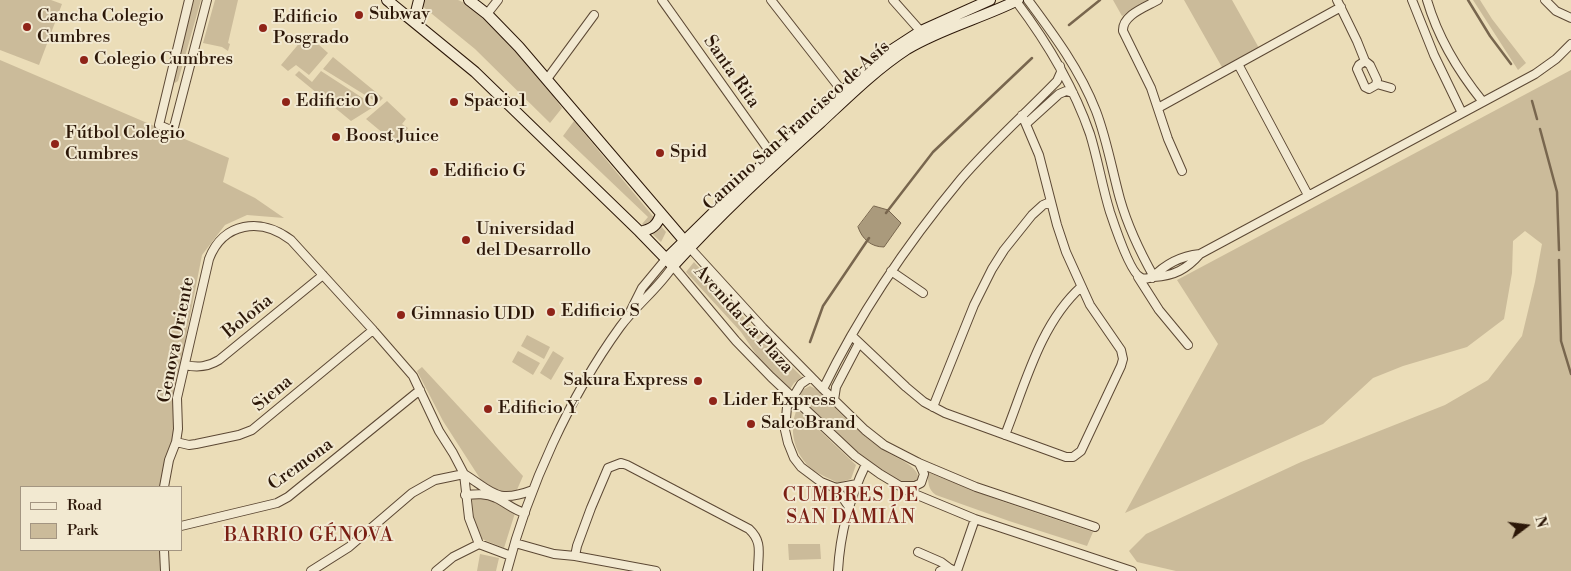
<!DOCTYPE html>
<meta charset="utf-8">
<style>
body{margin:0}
#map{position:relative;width:1571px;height:571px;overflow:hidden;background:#ebddb8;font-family:"Libre Bodoni",serif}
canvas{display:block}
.legend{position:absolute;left:20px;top:486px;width:162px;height:65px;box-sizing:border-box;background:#f2e9d1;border:1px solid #a39581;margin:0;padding:6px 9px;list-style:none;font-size:15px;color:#2c1708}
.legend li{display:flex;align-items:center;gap:10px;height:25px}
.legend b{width:25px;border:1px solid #a39581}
.north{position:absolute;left:1501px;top:501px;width:50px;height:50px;-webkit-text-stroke:4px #f2e9d1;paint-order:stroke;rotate:75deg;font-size:14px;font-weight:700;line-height:20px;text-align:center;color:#2c1708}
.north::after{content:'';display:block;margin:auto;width:18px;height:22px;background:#2c1708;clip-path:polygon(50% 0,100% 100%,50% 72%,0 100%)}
</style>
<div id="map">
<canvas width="1571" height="571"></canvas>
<ul class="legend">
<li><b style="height:6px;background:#f2e9d1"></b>Road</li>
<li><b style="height:14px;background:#cbbb9a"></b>Park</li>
</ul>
<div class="north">N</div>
</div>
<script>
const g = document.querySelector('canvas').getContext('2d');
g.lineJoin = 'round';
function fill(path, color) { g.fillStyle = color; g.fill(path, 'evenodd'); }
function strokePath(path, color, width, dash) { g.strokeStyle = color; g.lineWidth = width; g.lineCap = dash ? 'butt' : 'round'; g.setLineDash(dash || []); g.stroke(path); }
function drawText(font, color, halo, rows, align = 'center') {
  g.font = font + ' "Libre Bodoni",serif'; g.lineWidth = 4; g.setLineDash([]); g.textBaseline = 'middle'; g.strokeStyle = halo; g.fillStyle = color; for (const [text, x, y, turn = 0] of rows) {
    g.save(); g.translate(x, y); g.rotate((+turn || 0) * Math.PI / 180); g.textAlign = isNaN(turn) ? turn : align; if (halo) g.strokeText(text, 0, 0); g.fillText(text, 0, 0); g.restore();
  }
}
fill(new Path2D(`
 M0,0H51L62,4L39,65L0,50Z
 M194,0H201L178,81L175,83L173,80Z
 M215,0H238L228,43L230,44L228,51L222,47L203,43Z
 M423,0C432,0 450,0 458,0C484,9 546,83 562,108L550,123L475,49L421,5Z
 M1113,0H1150L1122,16Z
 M1184,0H1232L1259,48L1223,69Z
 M1473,0H1480L1492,19L1526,63L1518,70Z
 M307,34L328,53L309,75L296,65L288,71L281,65Z
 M333,57L383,98L378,103L323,69Z
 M0,60L229,158L223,182L255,198L284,218L247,215L225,225L202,255L174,398L175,428L173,442L161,487H21V550H160L161,571H0Z
 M1571,70V571H1176L1137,562L1129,551L1146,534L1301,462L1445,405L1488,380L1522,336L1535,282L1542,244L1525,231L1513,241L1512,273L1504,319L1467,347L1403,366L1373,378L1323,424L1125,513L1218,344L1177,280Z
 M299,71L312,82L321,71L375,106L351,121L295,75Z
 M387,101L406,119L402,124L408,128L396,144L366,119Z
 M574,121L666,232L661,242L642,224L648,217L563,136Z
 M694,262L756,331L802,377L794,383L790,389L758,357L741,332L686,272Z
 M527,335L550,347L544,359L521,346Z
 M518,351L540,363L533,375L512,362Z
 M553,351L564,358L551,380L540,373Z
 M422,367L523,476L516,492H501L481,480L443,421L417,371Z
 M810,386L816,389C836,408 862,437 885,451C895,458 920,466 918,479C914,482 910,485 904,483C872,473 826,423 801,399V392L804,389Z
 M797,409L856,465L851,479L838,483C831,479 820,475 813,470C794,455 788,430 797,409Z
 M927,472L998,500L1093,532L1087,546L1009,521L936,495C927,489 929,482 927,472Z
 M472,499H488L515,513L504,548L482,539L474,519Z
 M788,544H820L821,559L789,560Z
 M480,554L499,558L496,571H477Z`), '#cbbb9a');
const water = new Path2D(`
 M874,206L888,210L901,223L884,247C871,247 862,239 858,227Z`);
fill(water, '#aa9a7c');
strokePath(water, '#78664e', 1);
strokePath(new Path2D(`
 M1468,0L1490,36L1511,64
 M1069,25L1100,0
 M1532,101L1537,119
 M1540,129L1557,192L1559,250
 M886,213L933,152L1032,58
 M1559,260L1561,341L1571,374
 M810,342L823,306L869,238`), '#78664e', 2.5);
const minor = new Path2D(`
 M189,0L159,125L173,131L207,0
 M662,0L775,159
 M771,0L842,91
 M893,0L924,35
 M1028,0C1054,35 1080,70 1096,111C1107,140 1112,170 1120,199C1128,227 1140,252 1154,277
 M1158,0C1146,7 1122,15 1123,31L1151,88L1168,139L1182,171
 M1337,0L1357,41L1365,61L1370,65L1377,80L1376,85L1369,89L1365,87L1357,69L1359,65L1365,61
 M1412,0L1434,55L1462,113
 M1427,0C1438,38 1458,71 1483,102
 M1545,0L1556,11L1571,18
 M1016,1C1047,42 1073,85 1090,134C1098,160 1102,186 1110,212C1114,224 1130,272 1140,277C1145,281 1149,277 1154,277C1174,276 1187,269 1200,254L1535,74L1556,59L1571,44
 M487,14L498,0
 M1238,64L1308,195
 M547,79L594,15
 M1377,84L1391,88
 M1158,108L1341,7
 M1027,123L1059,94L1066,91L1073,93
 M690,248L763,328L823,389L865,430L884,445L919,463L976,487L1095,527
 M891,271L923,293
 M1138,277L1159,310L1188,345
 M1152,278C1165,264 1181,256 1200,254
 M631,310L642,288L666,259
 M852,336L906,387L924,402L945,413L1066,457H1073L1081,451L1121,366L1123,359L1121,350L1090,305L1066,252L1057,225L1039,155L1022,115
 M185,365C198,368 208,367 219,360L323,275
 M811,377L801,384L787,407L785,430L788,443L794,458L801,467L821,482L836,488L849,507
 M823,389C860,313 907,244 961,179C991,144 1025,114 1057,81L1061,72L1060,66
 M834,400L836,387L859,343
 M933,407L974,305L992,269L1004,250L1032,215L1043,205L1050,202
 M1005,435C1025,385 1040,324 1081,287
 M176,442L189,445L196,444L239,435L252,430L373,330
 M901,486H915L921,483L924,474L919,463
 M164,487L169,460L176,442L178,429L177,398L209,259C223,222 261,217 291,240L373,330L413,376L439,431L453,453L464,474L469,518L479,544
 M836,488L857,484
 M465,495C476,494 486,493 496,498C507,503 513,510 525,513
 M181,526L277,503L288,497L420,390
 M515,543L554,554L575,556L656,571
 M164,550L165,571
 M918,552L941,562L949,568
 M575,556L577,546L591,508L608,468L621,463L627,465L749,529C763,542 758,553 758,571
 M311,571L349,547L412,493L435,480L464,474C493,492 496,504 533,490
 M436,571L453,557L479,544L511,556
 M507,571C528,488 570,396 620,327C636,305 658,289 673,266L736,341L771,377L855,456L880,474L910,492L975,519L1132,571
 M838,571C840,534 850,497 866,464
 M940,571L949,568L953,570
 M957,571L975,519`);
const secondary = new Path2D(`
 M387,0L475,72L640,232L673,266C719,215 769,169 820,123C848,97 875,70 907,49C942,28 982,18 1018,0
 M419,0L416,12L420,25
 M469,0L487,14L519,47L688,245
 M640,232C652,229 657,226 661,214
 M666,259L772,155L881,57L921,31L990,0`);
strokePath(minor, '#5c4834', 10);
strokePath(secondary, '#2c1708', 12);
strokePath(minor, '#f2e9d1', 8);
strokePath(secondary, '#f2e9d1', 10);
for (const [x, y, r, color] of [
 [359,15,5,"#8f2418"],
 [27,27,5,"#8f2418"],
 [263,28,5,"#8f2418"],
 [84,60,5,"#8f2418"],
 [286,102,5,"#8f2418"],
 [454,102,5,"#8f2418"],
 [336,137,5,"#8f2418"],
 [55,144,5,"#8f2418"],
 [660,153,5,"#8f2418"],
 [434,172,5,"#8f2418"],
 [466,240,5,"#8f2418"],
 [551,312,5,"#8f2418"],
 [401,315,5,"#8f2418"],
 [698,381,5,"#8f2418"],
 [713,401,5,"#8f2418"],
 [488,409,5,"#8f2418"],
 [751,424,5,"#8f2418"]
]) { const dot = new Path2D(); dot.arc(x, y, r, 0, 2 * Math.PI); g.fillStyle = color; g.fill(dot); strokePath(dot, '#f2e9d1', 2); }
drawText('18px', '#2c1708', '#f2e9d1', [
 ["Subway",369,15],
 ["Cancha Colegio",37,17],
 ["Cumbres",37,38],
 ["Edificio",273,18],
 ["Posgrado",273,39],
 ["Colegio Cumbres",94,60],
 ["Edificio O",296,102],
 ["Spacio1",464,102],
 ["Fútbol Colegio",65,134],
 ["Cumbres",65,155],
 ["Boost Juice",346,137],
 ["Spid",670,153],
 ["Edificio G",444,172],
 ["Universidad",476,230],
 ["del Desarrollo",476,251],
 ["Edificio S",561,312],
 ["Gimnasio UDD",411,315],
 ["Sakura Express",688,381,"right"],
 ["Lider Express",723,401],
 ["Edificio Y",498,409],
 ["SalcoBrand",761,424]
], 'left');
drawText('18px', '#2c1708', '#f2e9d1', [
 ["Santa Rita",731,72,55],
 ["Camino San Francisco de Asís",797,126,-42],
 ["Boloña",248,317,-39],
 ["Avenida La Plaza",743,320,48],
 ["Genova Oriente",177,340,-79],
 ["Siena",273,394,-40],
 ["Cremona",301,465,-36]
]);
g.letterSpacing = '1px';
drawText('19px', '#7a1f14', '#f2e9d1', [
 ["CUMBRES DE",851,496],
 ["SAN DAMIÁN",851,518],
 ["BARRIO GÉNOVA",309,536]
]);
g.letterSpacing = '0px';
</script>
